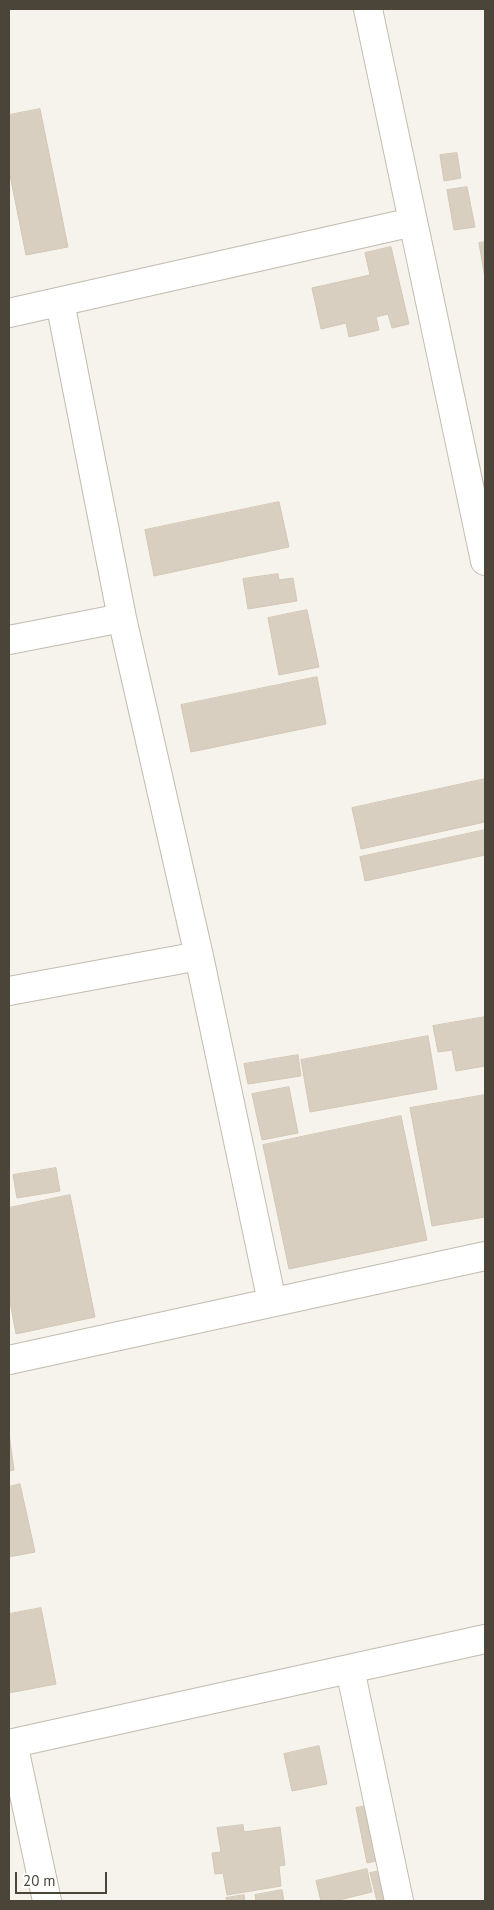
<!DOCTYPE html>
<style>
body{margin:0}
#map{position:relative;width:494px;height:1910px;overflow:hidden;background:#f6f3ec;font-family:"PT Sans",sans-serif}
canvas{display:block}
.frame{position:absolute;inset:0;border:10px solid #4b4439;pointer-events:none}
.scale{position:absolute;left:15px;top:1872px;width:92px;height:22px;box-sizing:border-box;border:2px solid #4b4439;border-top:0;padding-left:6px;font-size:15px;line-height:18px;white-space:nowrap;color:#4b4439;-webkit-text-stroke:4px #fff;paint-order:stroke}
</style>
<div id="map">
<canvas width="494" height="1910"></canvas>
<div class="frame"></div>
<div class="scale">20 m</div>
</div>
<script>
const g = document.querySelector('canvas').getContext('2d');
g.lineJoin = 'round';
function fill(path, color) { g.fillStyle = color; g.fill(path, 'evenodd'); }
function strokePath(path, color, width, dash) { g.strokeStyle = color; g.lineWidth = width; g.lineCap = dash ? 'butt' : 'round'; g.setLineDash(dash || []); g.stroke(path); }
const building = new Path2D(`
 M40,109L68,247L26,255L9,170V115Z
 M457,153L461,178L444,181L440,155Z
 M467,187L475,227L454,230L447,190Z
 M485,242V278L479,243Z
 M391,247L409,324L392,328L388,314L376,317L379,330L349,337L346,323L321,329L312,288L370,275L365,253Z
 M279,502L289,547L154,576L145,530Z
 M278,574L279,580L293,578L297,601L248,609L243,579Z
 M307,610L319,667L279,675L268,618Z
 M317,677L326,724L191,752L181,705Z
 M485,779V822L361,849L352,808Z
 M485,830V855L365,881L360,857Z
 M485,1017V1066L456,1071L452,1050L438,1052L433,1026Z
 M428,1036L437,1089L310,1112L301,1060Z
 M298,1055L301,1076L248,1084L244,1064Z
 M289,1087L298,1133L262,1140L252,1094Z
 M485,1095V1217L432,1226L410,1108Z
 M401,1116L427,1240L289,1269L263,1145Z
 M56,1168L60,1191L17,1198L13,1175Z
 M70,1195L95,1317L16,1334L9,1296V1208Z
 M9,1433L14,1470L9,1471Z
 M20,1484L35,1552L9,1557V1487Z
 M41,1608L56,1684L9,1693V1614Z
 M319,1746L327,1784L292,1791L284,1754Z
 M374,1804L386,1859L367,1863L356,1808Z
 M243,1825L244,1832L280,1827L285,1865L279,1866L281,1886L227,1895L223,1873L215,1874L212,1853L221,1852L217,1828Z
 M367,1869L372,1892L335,1901H321L316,1881Z
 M391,1869L398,1901H377L370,1873Z
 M282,1890L284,1901H256L255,1895Z
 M244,1895L245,1901H227L226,1898Z`);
fill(building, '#d8cfc1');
strokePath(building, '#d3c7b4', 1);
const minor = new Path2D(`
 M368,9L485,561
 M60,302L122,618L199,956L272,1302
 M9,313L413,222
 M9,640L122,618
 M9,991L199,956
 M9,1360L485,1256
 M350,1669L399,1901
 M13,1743L47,1901
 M9,1744L485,1639`);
strokePath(minor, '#c2bbae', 30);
strokePath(minor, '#fff', 28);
</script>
